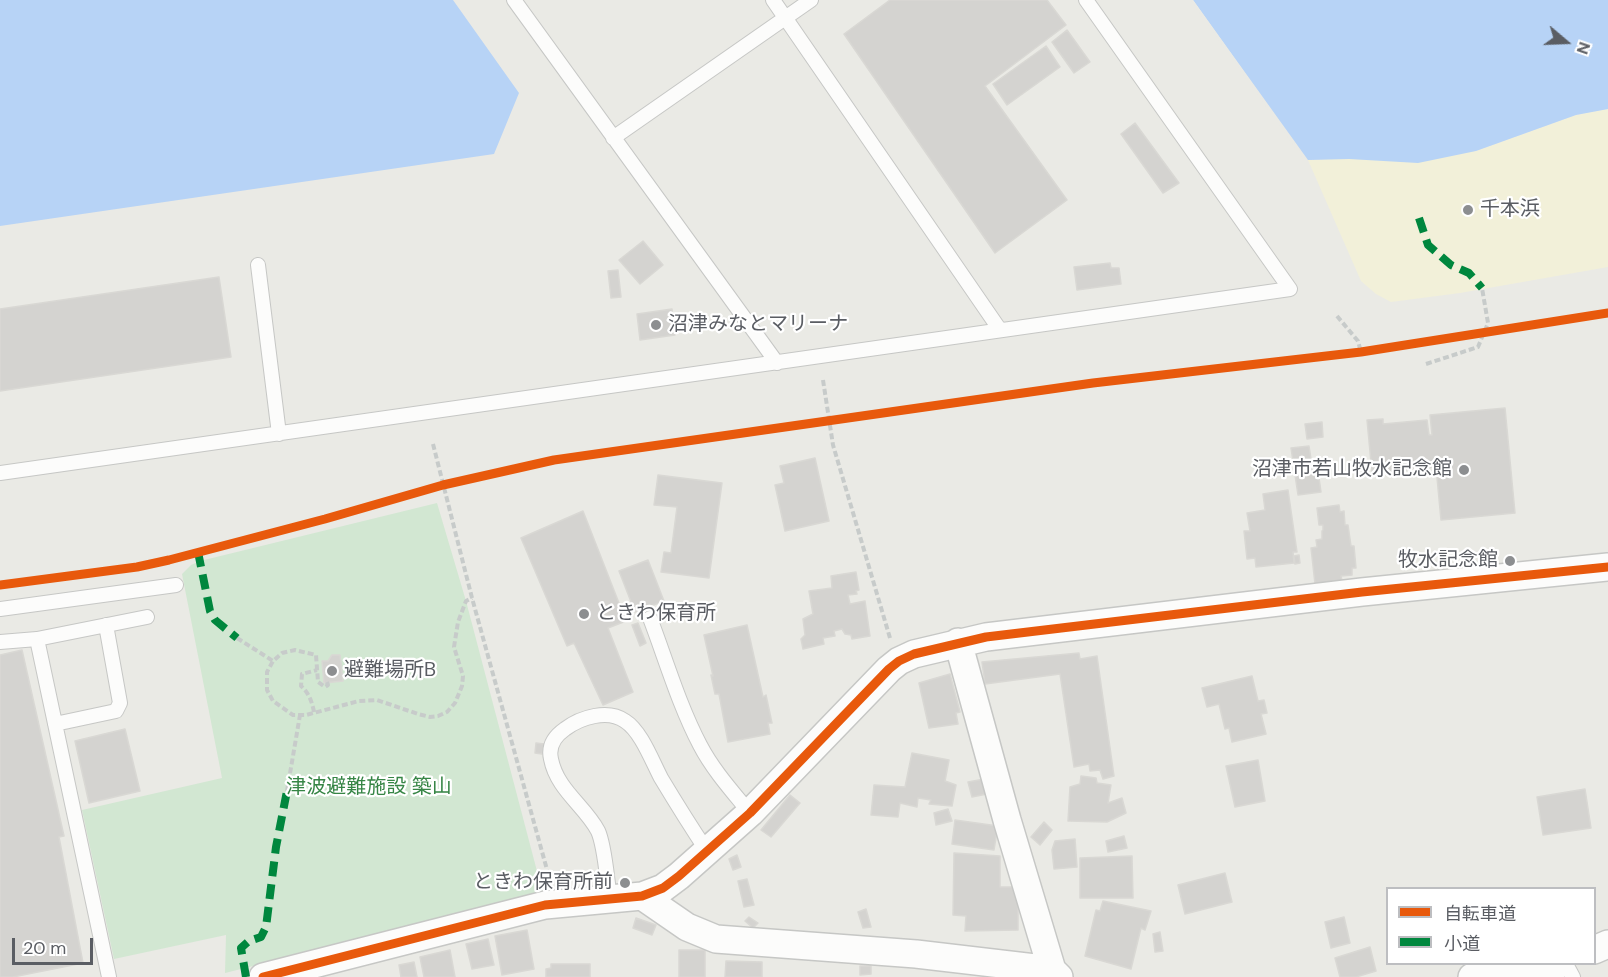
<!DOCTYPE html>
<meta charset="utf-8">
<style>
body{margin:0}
#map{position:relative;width:1608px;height:977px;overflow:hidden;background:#eaeae5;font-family:"DM Sans","Noto Sans JP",sans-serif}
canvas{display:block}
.legend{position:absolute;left:1386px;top:887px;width:210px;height:78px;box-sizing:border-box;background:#fff;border:2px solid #bdbec1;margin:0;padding:8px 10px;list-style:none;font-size:18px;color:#5a5d63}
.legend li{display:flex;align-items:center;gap:12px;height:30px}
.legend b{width:30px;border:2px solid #bdbec1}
.north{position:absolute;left:1536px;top:12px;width:60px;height:60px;-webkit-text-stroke:4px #fff;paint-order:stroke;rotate:109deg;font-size:16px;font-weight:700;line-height:24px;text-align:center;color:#5a5d63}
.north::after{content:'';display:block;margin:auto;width:21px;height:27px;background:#5a5d63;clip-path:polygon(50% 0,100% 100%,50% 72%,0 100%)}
.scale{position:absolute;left:12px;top:938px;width:81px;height:27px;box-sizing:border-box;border:3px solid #5a5d63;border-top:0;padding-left:8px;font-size:18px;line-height:21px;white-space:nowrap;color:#5a5d63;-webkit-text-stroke:4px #fff;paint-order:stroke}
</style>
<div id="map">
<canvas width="1608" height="977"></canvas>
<ul class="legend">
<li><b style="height:8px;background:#e8590c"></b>自転車道</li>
<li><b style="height:8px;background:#00873e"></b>小道</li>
</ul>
<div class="north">N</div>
<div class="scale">20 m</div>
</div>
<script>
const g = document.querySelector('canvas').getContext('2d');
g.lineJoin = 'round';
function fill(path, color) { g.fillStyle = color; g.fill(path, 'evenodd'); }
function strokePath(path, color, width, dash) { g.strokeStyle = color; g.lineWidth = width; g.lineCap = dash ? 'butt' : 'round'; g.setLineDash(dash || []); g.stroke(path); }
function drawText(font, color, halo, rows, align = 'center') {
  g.font = font + ' "DM Sans","Noto Sans JP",sans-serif'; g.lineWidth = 4.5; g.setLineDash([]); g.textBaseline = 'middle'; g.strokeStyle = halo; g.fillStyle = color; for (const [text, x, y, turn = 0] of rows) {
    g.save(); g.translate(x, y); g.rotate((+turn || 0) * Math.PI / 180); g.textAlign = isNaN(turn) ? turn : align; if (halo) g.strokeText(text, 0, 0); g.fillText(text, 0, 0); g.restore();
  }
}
fill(new Path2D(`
 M437,503L466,601L543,894L225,973L226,935L114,959L82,810L222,778L182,574L191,565L200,561Z`), '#d2e7d2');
fill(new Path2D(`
 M1608,109V267L1460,293L1391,302L1376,294L1361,281L1308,160L1476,151L1576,115Z`), '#f2f0d9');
fill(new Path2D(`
 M0,0H453L519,93L494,154L0,226Z
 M1193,0H1608V109L1576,115L1476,151L1418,163L1349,159L1308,160Z`), '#b7d3f6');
fill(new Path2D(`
 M1190,0H1193L1309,163L1305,162Z`), '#eaeae5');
const building = new Path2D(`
 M890,0H1047L1066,25L985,86L1067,200L995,253L844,34Z
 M1067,30L1090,62L1074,73L1052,42Z
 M1046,46L1060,67L1007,105L993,84Z
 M1135,123L1179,183L1163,193L1121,134Z
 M643,241L663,265L640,284L619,260Z
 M1110,263L1111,268H1119L1121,284L1077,290L1074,267Z
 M618,270L621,297L611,298L608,271Z
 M219,277L231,357L0,391V309Z
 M672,309L675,335L640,340L637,314Z
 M1505,408L1515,513L1441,520L1436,467L1372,473L1367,420L1383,419V424L1427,420L1429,435H1432L1430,415Z
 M1322,422L1323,437L1307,439L1305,424Z
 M1309,446L1313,472L1318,471L1321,492L1298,495L1291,448Z
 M815,458L829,521L785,531L775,485L784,483L780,466Z
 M658,475L722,483L709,578L661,572L664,552L671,553L677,507L654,505Z
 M1288,490L1297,552H1293L1294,563L1256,567L1255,558L1247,559L1244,531H1250L1247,513L1265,510L1263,494Z
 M1339,505L1340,512L1344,511L1345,525H1348L1351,546H1354L1356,568H1352V575L1341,576L1342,581L1315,584L1311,548L1317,547L1316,540L1322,539V531L1323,530V525H1319L1317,508Z
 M583,511L626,621L608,628L633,692L603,705L574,643L567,646L521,538Z
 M1299,555L1300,563L1295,564L1294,556Z
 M648,560L664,601L635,612L619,571Z
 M856,572L859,590L856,591L857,594L848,595L850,604L865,601L870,636L852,639L851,635L845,634L842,629L834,631L835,636L823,638L824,644L803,649L801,639L805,635L803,619L813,614L809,591L832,588L831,576Z
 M638,623L646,643L640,646L632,625Z
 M747,625L763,697L766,695L772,723H768L770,734L728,742L719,694H715L711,675L713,676L704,635Z
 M22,650L64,836L59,837L83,963L13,977H0V655Z
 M1079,653L1080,659L1097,656L1114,776L1103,779L1100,770L1090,771L1089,764L1074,767L1060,674L985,684L982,662Z
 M332,655H340L343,681L324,683L322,661H328Z
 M950,674L960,712L956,713L958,724L929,728L919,683Z
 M1252,676L1258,701L1264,700L1267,713L1261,714L1266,734L1232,742L1229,728L1225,729L1219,704L1207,707L1202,688Z
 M125,729L140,791L89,803L75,741Z
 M536,743L544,744L542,754L535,753Z
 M912,753L949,760L945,781L956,785L952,806L929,804L931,800L918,798L917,807L900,803L898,817L871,815L874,785L905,787Z
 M1258,760L1265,801L1235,807L1226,766Z
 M1081,776L1096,778L1097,783L1111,785L1108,803L1122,798L1126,813L1107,822L1068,821L1070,787L1080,784Z
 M984,779L987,794L972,797L968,782Z
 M1585,789L1591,828L1543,835L1537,797Z
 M790,795L800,803L771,837L761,830Z
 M948,809L952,821L936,825L934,813Z
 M955,820L998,826L994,850L952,844Z
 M1044,822L1052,830L1040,845L1031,837Z
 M1124,836L1127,848L1108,852L1106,841Z
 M1075,839L1077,867L1054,869L1052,850L1055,841Z
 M954,853L1000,856V887H1018V930L965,931L966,916L953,915Z
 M737,855L741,867L733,870L729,859Z
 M1132,856L1133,898H1080V858Z
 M1225,873L1232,902L1185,914L1178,885Z
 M747,879L754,905L744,907L738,881Z
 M1103,901L1151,911L1145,930L1141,928L1131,969L1085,956L1096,910L1100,911Z
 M866,909L871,927L863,928L858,912Z
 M749,917L758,923L753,928L745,921Z
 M1344,917L1350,943L1331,948L1325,922Z
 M636,918L656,925L652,935L633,928Z
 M527,930L534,969L502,975L495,936Z
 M1160,932L1163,951L1155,952L1153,934Z
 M488,939L494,965L472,969L466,944Z
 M1370,947L1376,971L1356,977H1340L1335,958Z
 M450,950L455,977H424L420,957Z
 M679,950H705V977H679Z
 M726,961L762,962V977H725Z
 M414,962L417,977H401L399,965Z
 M551,964H590V977H546V969L551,968Z
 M860,966H871V974L860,975Z`);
fill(building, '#d4d3d0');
strokePath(building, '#d9d8d4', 1.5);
const lane = new Path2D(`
 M514,0L777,363
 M773,0L1000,330
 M613,138L811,0
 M258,265L279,434
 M0,473L1290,289L1086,0
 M0,609L176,585
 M650,618C666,660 679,705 700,745C713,770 732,791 750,813
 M37,639L109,977
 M0,642L37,639L147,617
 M55,724L116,711L120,703L106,625
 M610,898C607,881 605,846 598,831C585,806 557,790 551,759C548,746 555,736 565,729C581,717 608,709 625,721C641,731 652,761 661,778C676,803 691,827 707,851
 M1566,964L1573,977`);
const street = new Path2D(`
 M958,642L1007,820L1052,970L1059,977
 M642,896L687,927L716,939L916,954L1052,970
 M1594,950L1608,944
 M263,977L545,905L642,896L663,888L679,876L750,813L889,669L899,661L914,654L986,637L1362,592L1608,567
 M1472,977L1560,964`);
strokePath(lane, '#c6c7c5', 16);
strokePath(street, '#c6c7c5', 30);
strokePath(new Path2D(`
 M1337,316L1358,341L1361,352
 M1426,364L1478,347L1488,323L1482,288
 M823,380L833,445L890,638
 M433,444L472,598L549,877
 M237,638L273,661
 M327,682L328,685L325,687L318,682L316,655L295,650L282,653L273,661L267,672V690L273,701L293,715H306L359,701L377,700L418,714L430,717L438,716L447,712L455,703L462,686L463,676L454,647L458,622L466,601L472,598
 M314,712C312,702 309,693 301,686L302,674L317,670
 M287,791L300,715`), '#c7cbca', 4, [6, 3]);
strokePath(lane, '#fcfcfb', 14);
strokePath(street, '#fcfcfb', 27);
strokePath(new Path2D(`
 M1419,218L1428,245L1451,265L1469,273L1482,288
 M198,552L210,611L215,620L237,638
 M246,977L241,948L249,941L261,937L266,927L276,847L287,791`), '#00873e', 8, [15, 8]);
strokePath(new Path2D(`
 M0,585L137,567L169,560L325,519L443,485L554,460L1093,383L1361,352L1608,313
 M263,977L545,905L642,896L663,888L679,876L750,813L889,669L899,661L914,654L986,637L1362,592L1608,567`), '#e8590c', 9);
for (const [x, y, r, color] of [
 [1468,210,6,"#8c8e90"],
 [656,325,6,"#8c8e90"],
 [1464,470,6,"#8c8e90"],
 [1510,561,6,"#8c8e90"],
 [584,614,6,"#8c8e90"],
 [332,671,6,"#8c8e90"],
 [625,883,6,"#8c8e90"]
]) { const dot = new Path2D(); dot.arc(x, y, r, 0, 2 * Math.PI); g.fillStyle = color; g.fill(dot); strokePath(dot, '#fff', 2); }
drawText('20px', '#5a5d63', '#fff', [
 ["千本浜",1480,210],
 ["沼津みなとマリーナ",668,325],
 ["沼津市若山牧水記念館",1452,470,"right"],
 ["牧水記念館",1498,561,"right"],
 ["ときわ保育所",596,614],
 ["避難場所B",344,671],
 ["ときわ保育所前",613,883,"right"]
], 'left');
drawText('20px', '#368545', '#fff', [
 ["津波避難施設 築山",369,788]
]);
</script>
